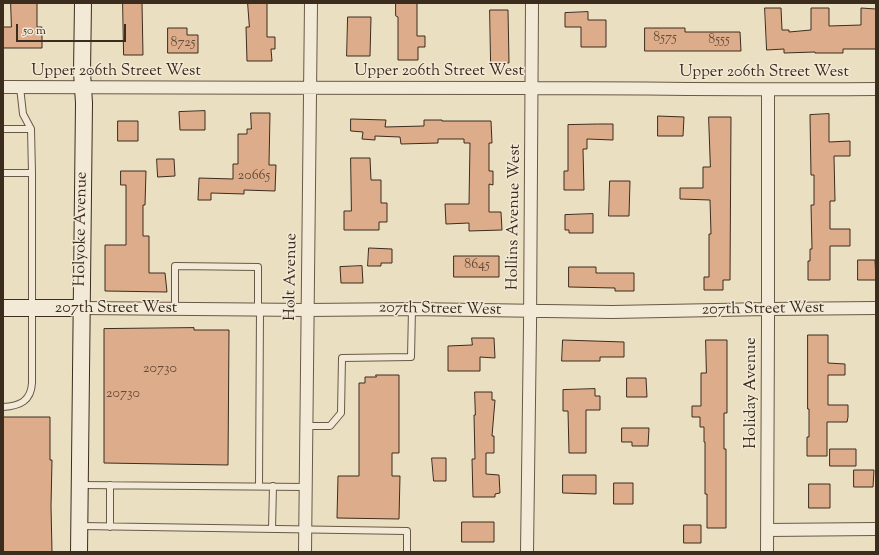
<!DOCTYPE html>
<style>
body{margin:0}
#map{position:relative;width:879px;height:555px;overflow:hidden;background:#ebdfc2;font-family:"Sorts Mill Goudy",serif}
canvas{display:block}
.frame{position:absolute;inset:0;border:4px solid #3c2c1e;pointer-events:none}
.scale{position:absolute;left:16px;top:24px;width:110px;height:18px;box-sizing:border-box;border:2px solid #3c2c1e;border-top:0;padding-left:5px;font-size:12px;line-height:14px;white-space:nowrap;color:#3c2c1e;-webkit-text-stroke:3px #f2ead7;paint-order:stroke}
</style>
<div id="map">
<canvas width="879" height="555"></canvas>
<div class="frame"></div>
<div class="scale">50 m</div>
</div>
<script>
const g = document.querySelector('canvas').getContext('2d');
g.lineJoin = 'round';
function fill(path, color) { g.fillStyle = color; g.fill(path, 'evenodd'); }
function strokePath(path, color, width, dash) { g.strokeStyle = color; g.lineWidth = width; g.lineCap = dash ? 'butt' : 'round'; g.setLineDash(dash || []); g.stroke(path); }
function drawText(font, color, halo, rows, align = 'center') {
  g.font = font + ' "Sorts Mill Goudy",serif'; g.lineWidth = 3; g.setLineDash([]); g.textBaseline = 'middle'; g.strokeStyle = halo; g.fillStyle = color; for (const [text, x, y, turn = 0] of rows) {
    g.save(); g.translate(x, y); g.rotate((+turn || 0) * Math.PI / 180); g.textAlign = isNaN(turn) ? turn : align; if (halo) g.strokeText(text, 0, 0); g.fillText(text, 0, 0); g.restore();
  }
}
const building = new Path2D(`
 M11,3H37V27H42V48H3V27H11Z
 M123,3H142L143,55H124Z
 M248,3H267V37H275V49H271L272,61H247L246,27H249Z
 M396,3H417V36H425V47H418V60H398V17L396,16Z
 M765,8H781L782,30H789V32L811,30V8H829V26L861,25V8L876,9V49H843V53H815V52L784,53V49L767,50Z
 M490,10H508L509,63H491Z
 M588,12V20H606V47H581V27H565V13Z
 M348,17H371L370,56H347Z
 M168,28H187V35H198V53H168Z
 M645,28H685V32H740L741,51H645Z
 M205,111V130H180L179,112Z
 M251,113H270L269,165H276L275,191L244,190V194L211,193V200H198L199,178L233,179V164H238V134H247V129H251Z
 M829,114V142L850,141V156H834L835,201H830V229H850V246H830V280H808V261H810V249H812L811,205H814V175H811L810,115Z
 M658,116L684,117L683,136H658Z
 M709,117H731L730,280H723V290H704V277H709V234H711L710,200L680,199V188H703V167H710Z
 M351,119L386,120L385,127L424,126V120H442V121H491L492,143H489V171H493V185L489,184V212H501L502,230L469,231V223L446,224L445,204H469L470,143H464V139H438V143L401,144L400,137L375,136V140L362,139L363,132L351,131Z
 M118,121H138V141H118Z
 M598,124H613V140L587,139V149H583L584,190H564V171H568V125Z
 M351,158H370L371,180H381V203H387V222H379V230H344V211H351Z
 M157,159H174L175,176L158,177Z
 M121,171H146L145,205H143V236H149V273H165L167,292L105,291V245H126V185H121Z
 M610,181H630L629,216H609Z
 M593,214V233H569V230H565V215Z
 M369,248L392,249V263H381V266H368Z
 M454,256H499V277H454Z
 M858,260H875L876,280H858Z
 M362,266L363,283H341L340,267Z
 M569,267H596V273H634V291H615V288L569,287Z
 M194,328V330H229L228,465L104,463V329Z
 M808,335H828V363L845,364V375H828V405H848V417L847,422H827V456H807V437H809V409H808Z
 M472,338H494L495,358L480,357V371H448V346L472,345Z
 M563,340L624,342V357H600V361H562Z
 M706,340H727V413H724V449H726V528H707V494H705V442H704V427H700V417H692V406H701V373H706Z
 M376,375H399V453H392V476H400L399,519L337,518L338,476H359V383H365V377H376Z
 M627,378H646L647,397H627Z
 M595,389V396H600V410H586V453H569L568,411H563V390Z
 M475,392H492V400H495L492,436H494V453H486V474L499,475L500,493L495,494V497H473L472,459H475L474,415H475Z
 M3,417H50V460H52L51,506L52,552H3Z
 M622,428H649L648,446H632V442H622Z
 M830,449H856V466H830Z
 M432,458H446V481H434Z
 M854,470H874L873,487H854Z
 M563,475H596V494L563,493Z
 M614,483H633V504H614Z
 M809,484H830V508H809Z
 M462,522H494V542H462Z
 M684,525H701V543H684Z`);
fill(building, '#ddac8a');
strokePath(building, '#3c2c1e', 1);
const lane = new Path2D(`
 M3,129H31
 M3,173H32
 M175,309V266L258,267V309
 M3,407C20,406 31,401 32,383V173L31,129L23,114L20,87
 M306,426H330L341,413L342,358L411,357L412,309
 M80,485L306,487
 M259,486L260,309
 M81,526L407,531V552
 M110,527V485
 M272,529L273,486`);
const street = new Path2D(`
 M3,87C178,88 354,88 529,88C645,88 760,90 876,89
 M81,308L307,310L412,309L612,312L768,309L876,308
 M767,530L876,529
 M305,552L311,3
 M527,552L530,326L532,3
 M767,552L768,323V90`);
const secondary = new Path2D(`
 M3,308H81
 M79,552L84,103L82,72L83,3`);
strokePath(lane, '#685947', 8);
strokePath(street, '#685947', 14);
strokePath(secondary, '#3c2c1e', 18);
strokePath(lane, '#f2ead7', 6);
strokePath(street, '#f2ead7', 12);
strokePath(secondary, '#f2ead7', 16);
drawText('14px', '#644c39', null, [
 ["8575",665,39],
 ["8555",719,41],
 ["8725",183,44],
 ["20665",254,177],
 ["8645",477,266],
 ["20730",160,370],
 ["20730",123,395]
]);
drawText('16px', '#3c2c1e', '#f2ead7', [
 ["Upper 206th Street West",116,72],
 ["Upper 206th Street West",439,72],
 ["Upper 206th Street West",764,73],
 ["Hollins Avenue West",515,217,-89],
 ["Holyoke Avenue",82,229,-89],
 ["Holt Avenue",292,277,-89],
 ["207th Street West",116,309],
 ["207th Street West",440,310,1],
 ["207th Street West",763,310,-1],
 ["Holiday Avenue",752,393,-90]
]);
</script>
